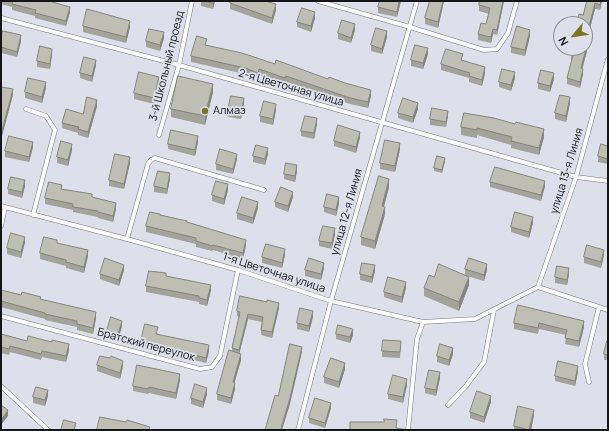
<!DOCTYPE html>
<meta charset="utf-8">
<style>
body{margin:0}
#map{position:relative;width:609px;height:431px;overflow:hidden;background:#dde0eb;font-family:Manrope,sans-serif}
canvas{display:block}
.frame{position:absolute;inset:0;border:2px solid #141519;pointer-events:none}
.north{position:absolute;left:553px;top:16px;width:40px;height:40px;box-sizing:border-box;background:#dde0eb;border:1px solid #8d8f97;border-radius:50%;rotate:241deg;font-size:11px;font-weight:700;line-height:16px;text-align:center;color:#141519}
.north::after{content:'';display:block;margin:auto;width:14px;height:18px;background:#7b771c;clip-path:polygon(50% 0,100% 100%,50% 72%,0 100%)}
</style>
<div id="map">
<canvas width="609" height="431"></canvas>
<div class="frame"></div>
<div class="north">N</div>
</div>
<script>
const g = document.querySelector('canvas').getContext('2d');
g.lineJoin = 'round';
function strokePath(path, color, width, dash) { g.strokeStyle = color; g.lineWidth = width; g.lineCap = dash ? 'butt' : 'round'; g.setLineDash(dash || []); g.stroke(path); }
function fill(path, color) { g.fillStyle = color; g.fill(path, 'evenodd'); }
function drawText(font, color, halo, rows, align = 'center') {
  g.font = font + ' Manrope,sans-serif'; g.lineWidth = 3.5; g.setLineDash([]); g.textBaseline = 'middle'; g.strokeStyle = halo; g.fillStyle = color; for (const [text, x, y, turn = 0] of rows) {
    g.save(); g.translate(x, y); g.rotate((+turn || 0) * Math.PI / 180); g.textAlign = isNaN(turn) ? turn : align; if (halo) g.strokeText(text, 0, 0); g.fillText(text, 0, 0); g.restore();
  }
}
const lane = new Path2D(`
 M318,1L410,27L484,50L497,49L508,33L517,1
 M1,18L179,65L576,177L608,181
 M26,109L46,116L55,130L33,215
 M159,135L179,65L192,1
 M1,206L127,239L238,270L331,301L423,322L475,319L538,287
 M1,226L5,207
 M127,239L148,164L151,160L155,158L264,190
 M538,287L576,177L608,59
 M538,287L608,310
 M1,316L200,369L212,367L220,356L238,270
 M589,382L585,364L599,307
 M1,386L48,430
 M448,405L466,386L484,362L494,310
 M298,430L331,301L417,1
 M408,430L417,339L423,322`);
strokePath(lane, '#737680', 5);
strokePath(lane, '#fff', 4);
fill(new Path2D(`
 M1,1H49L70,12L66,26L35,18V16L12,10V7L1,4Z
 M201,1H215L213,9L201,6Z
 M401,1L397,17L378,13V7Z
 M430,1H444L438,28L425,24V18Z
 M480,1H504L497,35L493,34L491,43L478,40V34L486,24L489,14L479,11V5Z
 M587,1H602L600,10L595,9L586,44L587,51L582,69L583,74L580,88L567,84V78L572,60H571V54Z
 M230,3L276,10L272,24L230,9Z
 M315,18L311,32L297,27V22Z
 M83,26L130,27L126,43L83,32Z
 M355,30L351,43L338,39V33Z
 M530,36L525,56L511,53V47Z
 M1,37L21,41L17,57L1,53Z
 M387,37L382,54L371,51V45Z
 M164,38L160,51L146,47V41Z
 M207,45L371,96L368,108L350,104L286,82L285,84L259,75L258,79L245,74L191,62V56Z
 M52,54L50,69L37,67V61Z
 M428,54L423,69L411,66V60Z
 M463,61L485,73L482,86L469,82V78L441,70V64Z
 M96,65L92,82L80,78V73Z
 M515,78L511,91L499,87V82Z
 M554,79L550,92L538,89V83Z
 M159,83L154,104L134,99V93Z
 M46,88L42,103L25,98V92Z
 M213,92L205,125L171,117V109Z
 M570,103L566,122L555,119V113Z
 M244,104L241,119L228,117V111Z
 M97,106L88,138L78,135V133L62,128V123L83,114Z
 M418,109L413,123L398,118V113Z
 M276,110L273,125L260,122V116Z
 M464,113L544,137L539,155L511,148V145L477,135V138L461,135V127Z
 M448,116L446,127L430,125V119Z
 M317,124L314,139L301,136V131Z
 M360,137L356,153L334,146V141Z
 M198,142L195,156L168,149V144Z
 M608,146V164L598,162V156Z
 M33,147L29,162L5,157V151Z
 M400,149L395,172L380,169V163Z
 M72,150L68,166L57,163V157Z
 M268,154L265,165L253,162V156Z
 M237,159L233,174L216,170V164Z
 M445,161L442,173L434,171V168Z
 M130,163L124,189L109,186V180Z
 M297,171L295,182L284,179V174Z
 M170,179L167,194L154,192V186Z
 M490,182L545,186L541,201L490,187Z
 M25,186L22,198L8,194V189Z
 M389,187L384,206L385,214L375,249L361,245V237Z
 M62,189L92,197L116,209L113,222L98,218V217L73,212V210L45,204V198Z
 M228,190L224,205L212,201V195Z
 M293,197L288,212L275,207V202Z
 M339,203L336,216L324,212V207Z
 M258,208L253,224L237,219V213Z
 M160,215L187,222L246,245L243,259L213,250L212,251L196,247V244L146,232V226Z
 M533,223L529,238L511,232V227Z
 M335,234L332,249L319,246V241Z
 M25,242L21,258L7,254V248Z
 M57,243L88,256L84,273L66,268V266L40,259V253Z
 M285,255L282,268L262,263V257Z
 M604,255L601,268L584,263V257Z
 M324,268L321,280L305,276V270Z
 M465,269L487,270L484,281L467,276L469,285L459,311L424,296V288L434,277L465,275Z
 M124,270L119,286L100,279V274Z
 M375,271L372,283L360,280V274Z
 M569,274L567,285L555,283V277Z
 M146,286L211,290L207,306L199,304V302L146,292Z
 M406,288L402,303L384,297V292Z
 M1,290L41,299L96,318L93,334L77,330V327L45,320V319L1,307Z
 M279,308L272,338L261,335V330L262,322L248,319L239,353L241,360L234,383L235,389L231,404L217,400V394L232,351V348L239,317L237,316V311Z
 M313,317L309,332L297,329V323Z
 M584,321V327L579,347L565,344L566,335L539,329L538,334L514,329V323Z
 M122,326L118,340L107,336V331Z
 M158,333V335L209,351L206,363L141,346V341Z
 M1,334L27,341L69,350L66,362L42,357L41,360L10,352L9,355L1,353Z
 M336,334L353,335L350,343L336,339Z
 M608,341V360H604V354Z
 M401,346L400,358L382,357V351Z
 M453,354L449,366L437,362V356Z
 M97,365L123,366L120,379L97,371Z
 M345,369L339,388L324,383V377Z
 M578,372L575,386L555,381V376Z
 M440,378L436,396L425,393V388Z
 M180,380L176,399L149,393L148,394L133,391V386Z
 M407,385L403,403L388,399V394Z
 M207,394L203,408L191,404V398Z
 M48,396L45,406L33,403V397Z
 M491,402L484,423L470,418V412Z
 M331,408L325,428L309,423V418Z
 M534,415L531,430H514V426Z`), '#a3a39a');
fill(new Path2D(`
 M214,1H215L213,9V3Z
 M399,1H401L397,17V12Z
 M443,1H444L438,28V22Z
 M503,1H504L497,35V30Z
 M601,1H602L600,10V5Z
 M595,3V9L585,47V42Z
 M276,4V10L272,24V18Z
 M70,7V12L66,26V21Z
 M315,12V18L311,32V26Z
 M130,21V27L126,43V37Z
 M355,24V30L351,43V38Z
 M493,29V34L491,43V37Z
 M530,30V36L525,56V50Z
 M387,31V37L382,54V49Z
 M164,32V38L160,51V45Z
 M21,35V41L17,57V52Z
 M587,45V51L581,74V68Z
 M428,48V54L423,69V63Z
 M52,49V54L50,69V64Z
 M96,60V65L92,82V76Z
 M485,67V73L482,86V80Z
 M259,69V75L258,79V73Z
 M583,69V74L580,88V82Z
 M515,72V78L511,91V85Z
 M554,73V79L550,92V86Z
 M159,77V83L154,104V98Z
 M46,82V88L42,103V97Z
 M213,84V92L205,125V116Z
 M13,89V95L1,140V134Z
 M371,90V96L368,108V102Z
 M570,97V103L566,122V116Z
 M244,98V104L241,119V113Z
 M97,100V106L88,138V132Z
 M418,103V109L413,123V117Z
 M276,104V110L273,125V119Z
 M448,111V116L446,127V122Z
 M317,118V124L314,139V133Z
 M544,129V137L539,155V148Z
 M360,132V137L356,153V147Z
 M198,136V142L195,156V150Z
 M33,142V147L29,162V157Z
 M400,143V149L395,172V166Z
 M72,144V150L68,166V160Z
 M268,148V154L265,165V159Z
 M237,154V159L233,174V169Z
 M130,157V163L124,189V184Z
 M445,158V161L442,173V170Z
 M297,165V171L295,182V176Z
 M170,173V179L167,194V189Z
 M389,179V187L382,214V206Z
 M25,180V186L22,198V192Z
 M545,181V186L541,201V195Z
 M228,184V190L224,205V199Z
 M293,192V197L288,212V206Z
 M339,197V203L336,216V210Z
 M258,202V208L253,224V218Z
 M116,203V209L113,222V216Z
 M385,207V214L375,249V241Z
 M533,217V223L529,238V232Z
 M335,228V234L332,249V243Z
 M25,237V242L21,258V252Z
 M246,240V245L243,259V253Z
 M285,249V255L282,268V263Z
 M88,250V256L84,273V267Z
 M604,250V255L601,268V262Z
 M324,263V268L321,280V274Z
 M487,264V270L484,281V275Z
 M124,265V270L119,286V280Z
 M375,265V271L372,283V277Z
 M569,268V274L567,285V280Z
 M469,277V285L459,311V302Z
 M406,282V288L402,303V297Z
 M211,285V290L207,306V300Z
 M279,303V308L272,338V332Z
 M313,311V317L309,332V326Z
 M96,312V318L93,334V328Z
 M248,314V319L239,355V350Z
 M122,321V326L118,340V334Z
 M584,321V327L579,347V341Z
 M353,329V335L350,343V337Z
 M69,344V350L66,362V356Z
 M209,345V351L206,363V358Z
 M302,347V352L290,404L282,430H281Z
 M453,348V354L449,366V360Z
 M241,354V360L233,388V382Z
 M123,361V366L120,379V373Z
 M345,363V369L339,388V382Z
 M578,366V372L575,386V381Z
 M440,372V378L436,396V390Z
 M180,374V380L176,399V393Z
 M407,379V385L403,403V397Z
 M235,383V389L231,404V398Z
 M207,388V394L203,408V402Z
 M48,390V396L45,406V400Z
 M491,396V402L484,423V417Z
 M331,403V408L325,428V423Z
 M8,410V416L1,425V420Z
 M534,410V415L531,430H529Z`), '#85857d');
const building = new Path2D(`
 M10,1H49L70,7L66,21L35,13L36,10L12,4L13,2Z
 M206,1H214L213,3Z
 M231,1H265L276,4L272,18L230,3Z
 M380,1H399L397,12L378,7Z
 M430,1H443L438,22L425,18Z
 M480,1H503L497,30L493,29L491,37L478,34L481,23L486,24L490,8L479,5Z
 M587,1H601L600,5L595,3L585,42V24H576L579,14L583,15Z
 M302,8L315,12L311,26L297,22Z
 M87,9L130,21L126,37L83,26Z
 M342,20L355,24L351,38L338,33Z
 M517,26L530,30L525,50L511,47Z
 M376,28L387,31L382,49L371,45Z
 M149,29L164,32L160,45L146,41Z
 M3,31L21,35L17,52L1,47V37Z
 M197,36L207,39L205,45L242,53L275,64L276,60L328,79L329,77L345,83L371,90L368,102L350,98L286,76L285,78L259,69L258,73L245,68L191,56Z
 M585,44L587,45L581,68L583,69L580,82L567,78L573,55L571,54L573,48H585Z
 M415,45L428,48L423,63L411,60Z
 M40,46L52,49L50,64L37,61Z
 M446,49L463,54L461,60L485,67L482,80L469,76L470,73L441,64Z
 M84,57L96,60L92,76L80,73Z
 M502,69L515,72L511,85L499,82Z
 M541,70L554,73L550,86L538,83Z
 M139,72L159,77L154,98L134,93Z
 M178,76L213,84L205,116L171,109Z
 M28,78L46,82L42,97L25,92Z
 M1,87L13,89L1,134Z
 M560,95L570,97L566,116L555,113Z
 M231,96L244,98L241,113L228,111Z
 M87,97L97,100L88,132L78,129L79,127L62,123L66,109L83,114Z
 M403,98L418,103L413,117L398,113Z
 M264,101L276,104L273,119L260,116Z
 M432,108L448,111L446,122L430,119Z
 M464,113L494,118L515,124L516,122L544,129L539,148L511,141L512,137L477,128V130L461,127Z
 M305,116L317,118L314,133L301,131Z
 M338,125L360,132L356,147L334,141Z
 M171,130L198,136L195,150L168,144Z
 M9,136L33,142L29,157L5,151Z
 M385,140L400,143L395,166L380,163Z
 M61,141L72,144L68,160L57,157Z
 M601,144L608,146V159L598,156Z
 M256,145L268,148L265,159L253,156Z
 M220,149L237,154L233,169L216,164Z
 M115,154L130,157L124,184L109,180Z
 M437,156L445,158L442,170L434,168Z
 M286,163L297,165L295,176L284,174Z
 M495,167L545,181L541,195L490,182Z
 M158,171L170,173L167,189L154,186Z
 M379,176L389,179L382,206L385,207L375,241L361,237Z
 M11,177L25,180L22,192L8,189Z
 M216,181L228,184L224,199L212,195Z
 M49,182L62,185L61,189L92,194V197L116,203L113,216L98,212V211L73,207V204L45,198Z
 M281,187L293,192L288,206L275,202Z
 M327,194L339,197L336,210L324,207Z
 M242,197L258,202L253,218L237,213Z
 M150,212L160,214V215L187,221V222L246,240L243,253L213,245L212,246L196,241V238L146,226Z
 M515,212L533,217L529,232L511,227Z
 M323,226L335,228L332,243L319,241Z
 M11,233L25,237L21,252L7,248Z
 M44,237L57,240V243L88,250L84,267L66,262V260L40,253Z
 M266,244L285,249L282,263L262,257Z
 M587,245L604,250L601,262L584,257Z
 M105,258L124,265L119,280L100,274Z
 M309,258L324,263L321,274L305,270Z
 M469,258L487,264L484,275L465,269Z
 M362,263L375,265L372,277L360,274Z
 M439,264L469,277L459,302L424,288L429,275L434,277Z
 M557,266L569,268L567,280L555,277Z
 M149,271L166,273V276L211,285L207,300L199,298V296L146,286Z
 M388,277L406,282L402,297L384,292Z
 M1,290L21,295L22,292L41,297L40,299L96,312L93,328L77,324V321L45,314V313L1,301Z
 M240,296L267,302V300L279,303L272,332L261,330L263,317L248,314L239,350L232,348L240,312L237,311Z
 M518,305L584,321L579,341L565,338L567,330L539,323L538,328L514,323Z
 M300,308L313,311L309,326L297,323Z
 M111,317L122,321L118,334L107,331Z
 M145,324L158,327L156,334L209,345L206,358L141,341Z
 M338,325L353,329L350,337L336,334Z
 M1,334L27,341L28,336L52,342V340L69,344L66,356L42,351L41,354L10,346L9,349L1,347Z
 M383,340L401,341L400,352L382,351Z
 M607,341H608V355L604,354Z
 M290,344L302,347L290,398L281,428L282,429L281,430H265L275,395L278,396Z
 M440,344L453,348L449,360L437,356Z
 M229,350L241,354L233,382L235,383L231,398L217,394Z
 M100,356L110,358L111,356L123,361L120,373L97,365Z
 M331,358L345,363L339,382L324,377Z
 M558,361L578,366L575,381L555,376Z
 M137,365L180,374L176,393L149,387L148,389L133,386Z
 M429,370L440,372L436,390L425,388Z
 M393,375L407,379L403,397L388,394Z
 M195,384L207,388L203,402L191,398Z
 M36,387L48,390L45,400L33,397Z
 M477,391L491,396L484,417L470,412Z
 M315,398L331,403L325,423L309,418Z
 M1,405L8,410L1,420Z
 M518,406L534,410L529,430L514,426Z
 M100,417L126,422L127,420L150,427L149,430H97Z
 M384,419L397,420L396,428L408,430H350V422H384Z
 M64,420L76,423L74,430H61Z`);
fill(building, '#bebeb3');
strokePath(building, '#85857d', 1);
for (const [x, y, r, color] of [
 [205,111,4,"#7b771c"]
]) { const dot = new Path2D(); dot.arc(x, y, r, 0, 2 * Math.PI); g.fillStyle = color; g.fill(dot); strokePath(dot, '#dde0eb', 1.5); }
drawText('11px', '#141519', '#dde0eb', [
 ["3-й Школьный проезд",167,66,-76],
 ["2-я Цветочная улица",291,88,16],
 ["улица 13-я Линия",567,171,-73],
 ["улица 12-я Линия",347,212,-74],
 ["1-я Цветочная улица",274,273,18],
 ["Братский переулок",146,345,15]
]);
drawText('11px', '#141519', '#dde0eb', [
 ["Алмаз",213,111]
], 'left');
</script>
